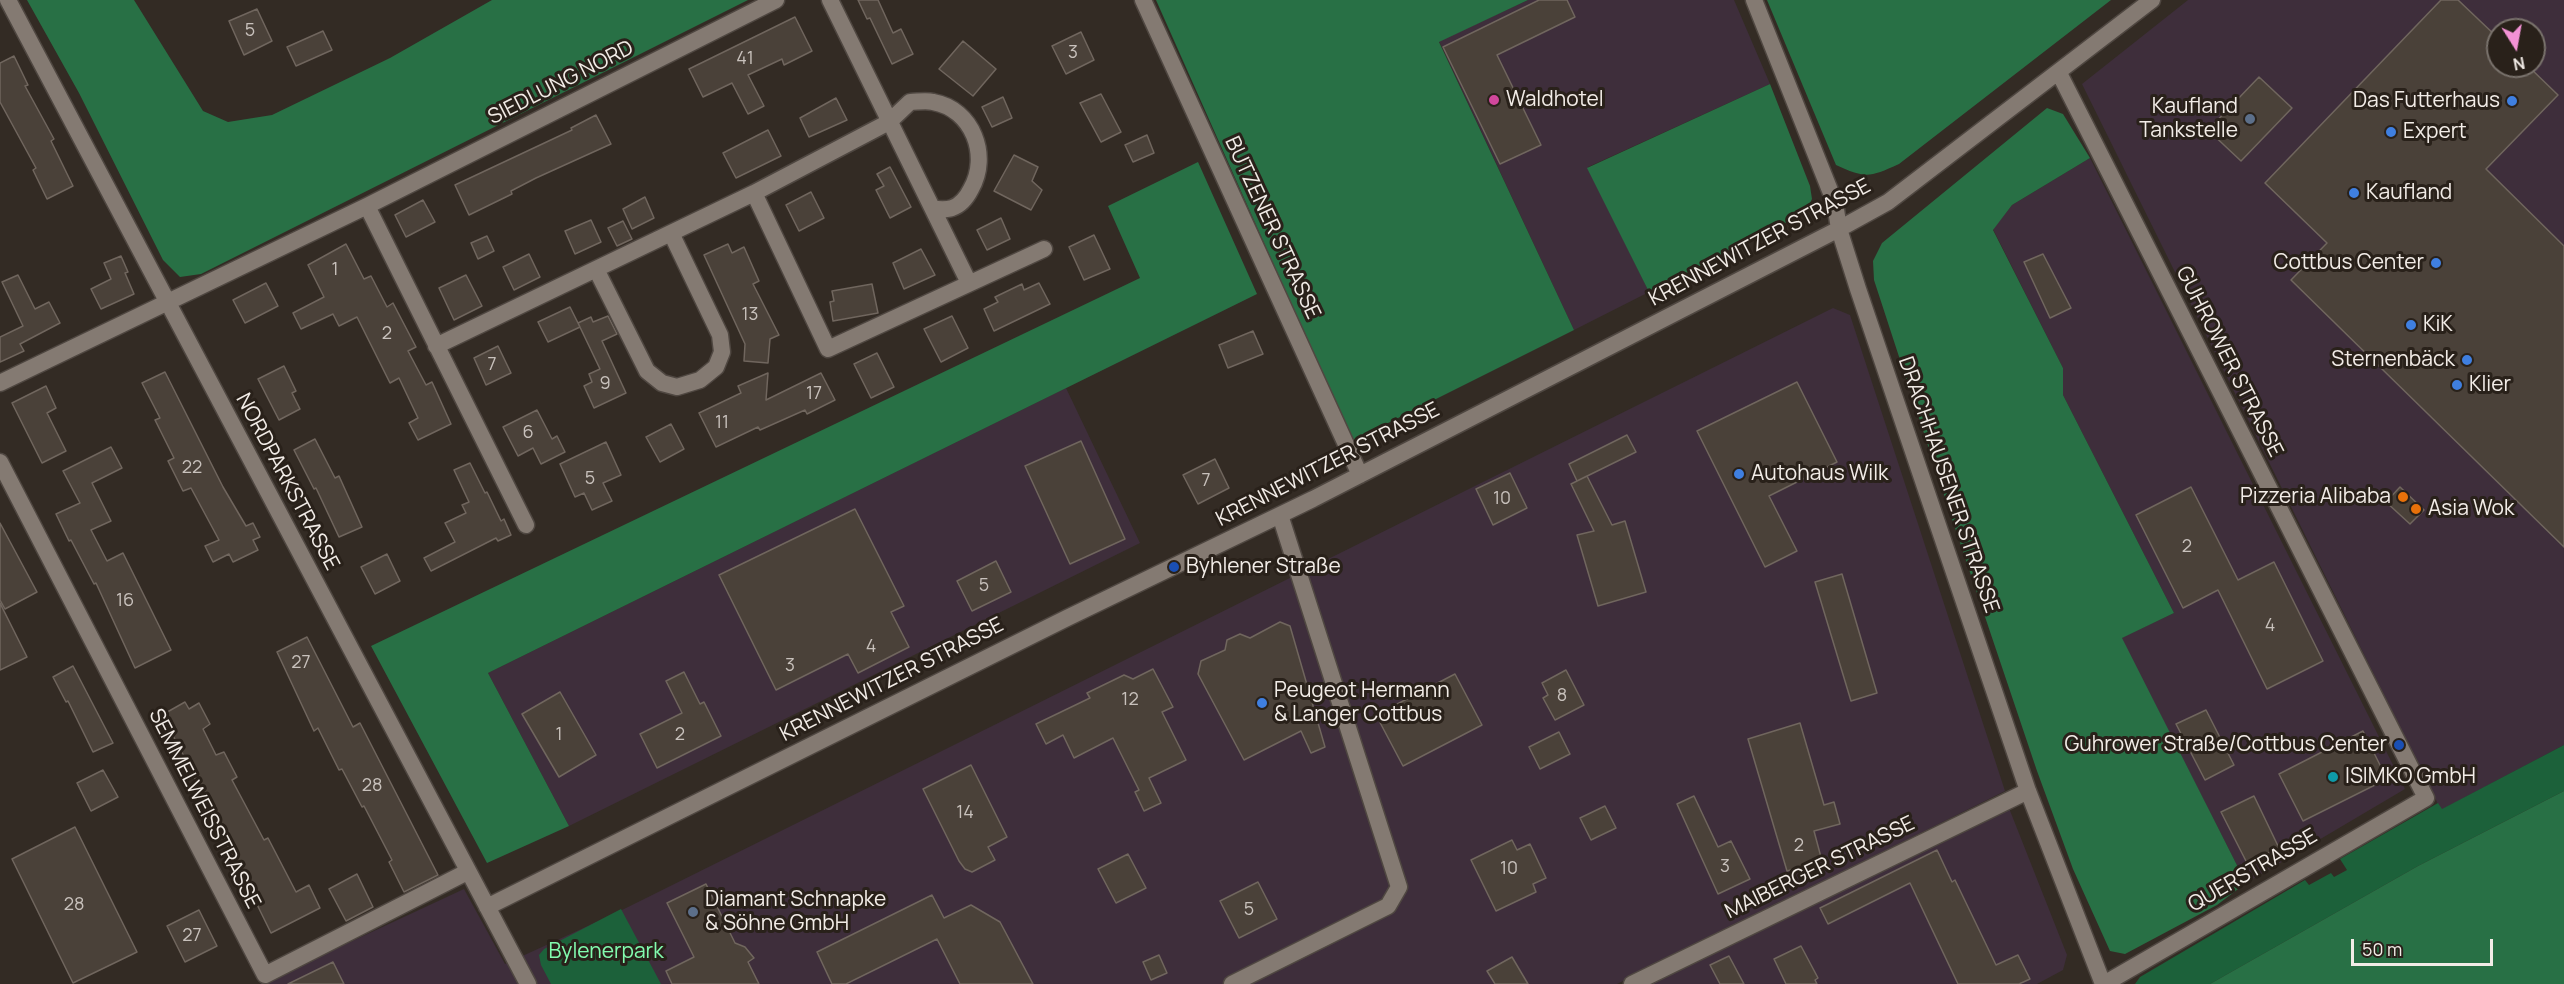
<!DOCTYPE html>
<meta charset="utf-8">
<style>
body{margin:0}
#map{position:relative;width:2564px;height:984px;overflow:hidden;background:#332b24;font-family:Manrope,sans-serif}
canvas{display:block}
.north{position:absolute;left:2486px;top:18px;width:60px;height:60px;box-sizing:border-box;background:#29211a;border:2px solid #79726c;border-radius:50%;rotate:169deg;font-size:16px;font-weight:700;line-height:24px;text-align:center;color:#f2ece7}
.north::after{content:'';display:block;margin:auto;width:21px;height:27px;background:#f391d5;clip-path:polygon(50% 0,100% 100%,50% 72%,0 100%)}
.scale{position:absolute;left:2351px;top:939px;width:142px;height:27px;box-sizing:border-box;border:3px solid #f2ece7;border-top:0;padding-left:8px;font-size:18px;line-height:21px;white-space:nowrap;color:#f2ece7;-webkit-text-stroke:4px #29211a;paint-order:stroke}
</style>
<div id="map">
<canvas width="2564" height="984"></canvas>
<div class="north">N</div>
<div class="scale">50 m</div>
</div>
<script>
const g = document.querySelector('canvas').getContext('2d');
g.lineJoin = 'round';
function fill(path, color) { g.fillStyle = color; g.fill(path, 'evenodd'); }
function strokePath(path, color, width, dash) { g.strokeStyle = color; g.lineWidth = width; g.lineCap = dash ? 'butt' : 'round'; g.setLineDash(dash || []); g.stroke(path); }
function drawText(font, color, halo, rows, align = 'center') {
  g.font = font + ' Manrope,sans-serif'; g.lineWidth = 6; g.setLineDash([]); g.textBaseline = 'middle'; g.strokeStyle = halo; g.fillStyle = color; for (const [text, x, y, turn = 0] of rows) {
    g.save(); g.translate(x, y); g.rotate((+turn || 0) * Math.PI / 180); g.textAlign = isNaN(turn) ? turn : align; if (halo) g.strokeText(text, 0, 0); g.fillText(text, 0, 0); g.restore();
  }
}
fill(new Path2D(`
 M1528,0H1734L1770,84L1588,167L1649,292L1574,330L1439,41Z
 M2188,0H2564V745L2441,810L2082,84ZM2498,30H2534V66H2498Z
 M2090,158L2405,789L2246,883L2121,638L2174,613L2063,395V368L1993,229L2012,205Z
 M1833,308L1850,315L2005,791L1617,984H260L464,889L505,964L616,913Z
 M1066,388L1140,543L569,826L488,673Z
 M2007,803L2067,955L2063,970L2037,984H1644Z`), '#3e2e3b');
fill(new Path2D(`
 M2564,745V791L2418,866L2210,984H2135L2140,977L2305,880L2309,885L2331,873L2334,877L2347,870L2340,859L2438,803L2442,809Z
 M621,909L661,984H551L541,965L539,955L544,949Z`), '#1c613a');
fill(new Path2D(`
 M27,0H134L203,111L228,122L272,115L390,58L492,0H748L201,274L180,277L163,260L79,93Z
 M1156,0H1528L1439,42L1574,330L1352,441Z
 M1767,0H2111L1899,164C1870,177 1866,179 1836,165Z
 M1770,84L1810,186L1812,199L1805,213L1649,292L1587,168Z
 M2047,108L2063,114L2090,158L2012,205L1993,230L2063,368V395L2174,613L2122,638L2246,883L2217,905L2125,954L2110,951L2073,869L2037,771L1949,510L1874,280L1873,261L1882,243Z
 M1198,162L1257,294L488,673L569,826L487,863L371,646L1140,278L1108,206Z
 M2564,791V984H2210L2418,866Z`), '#287045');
const building = new Path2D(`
 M858,0H878L893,33L901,29L913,54L892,64L870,18L867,19Z
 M1539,0H1567L1575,17L1497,55L1541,145L1500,164L1443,47Z
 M2441,0H2458L2498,38V66H2528L2558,95L2486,169L2564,246V547L2291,280L2327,243L2265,183Z
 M257,9L272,41L244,55L229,21Z
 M795,17L812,51L784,65L782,59L748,75L764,106L748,114L732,83L703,97L689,69Z
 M323,31L332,50L296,66L287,47Z
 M1081,32L1094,60L1066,74L1052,46Z
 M963,41L996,69L973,96L939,69Z
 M14,56L28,85L25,86L54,139L51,141L73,186L47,199L33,170L36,168L0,102V63Z
 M2259,77L2292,108L2241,161L2208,130Z
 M1101,94L1121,132L1101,142L1080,103Z
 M1003,97L1012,118L992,127L982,107Z
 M836,98L847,120L809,137L800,118Z
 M596,115L611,144L536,178L511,191L512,194L469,215L455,185L572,130L571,128Z
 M768,130L781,156L736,178L723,153Z
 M1147,135L1154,153L1133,162L1125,145Z
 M1014,155L1038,167L1032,181L1042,190L1031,210L994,191Z
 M890,167L911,207L890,218L876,190L884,186L877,174Z
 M811,192L824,218L799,231L786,205Z
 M645,197L654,218L632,229L623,209Z
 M423,200L435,222L406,237L395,215Z
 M1001,218L1010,239L987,250L977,230Z
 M591,220L601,242L575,254L565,231Z
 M623,221L632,239L617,246L608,228Z
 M1094,235L1110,269L1084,280L1069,247Z
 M487,236L494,251L478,259L471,243Z
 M346,244L364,279L371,276L387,307L393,303L416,347L408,351L426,385L432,382L451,424L418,440L409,423L418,418L399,378L390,383L357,317L339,326L333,314L301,329L293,313L324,297L308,265Z
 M728,244L732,253L744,247L759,281L753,284L779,335L770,339L768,363L744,361L745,344L704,255Z
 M921,249L935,275L904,289L893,263Z
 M529,254L540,277L514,290L503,267Z
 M2043,254L2071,308L2050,318L2024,262Z
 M121,256L128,272L125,273L134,294L101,309L91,289L111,279L104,263Z
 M18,275L35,309L49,302L60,323L20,344L24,351L0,362V337L23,326L2,282Z
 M466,275L482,306L454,320L439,288Z
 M266,283L278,306L245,323L233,300Z
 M1039,283L1050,304L994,331L984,309L998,302L995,297L1022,284L1024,290Z
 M872,284L878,313L833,321L830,302L834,301L832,291Z
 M570,307L580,327L548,342L538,322Z
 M608,316L617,334L602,341L626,393L594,408L584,386L592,382L589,374L600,369L578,323L591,317L593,322Z
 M952,316L968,348L941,362L924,329Z
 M1253,331L1263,354L1228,368L1219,345Z
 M498,346L511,373L486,385L474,358Z
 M877,353L894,387L871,398L854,364Z
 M284,366L296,391L292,393L300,409L279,420L258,379Z
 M165,372L223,487L246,526L253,523L260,537L253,540L258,550L233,562L229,554L213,562L205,546L219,540L191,488L183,491L168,461L174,458L155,420L160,418L142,383Z
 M768,373L766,400L821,373L835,400L807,414L805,410L760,430L758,427L716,447L699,413L741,393L738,386Z
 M1797,382L1837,462L1769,496L1797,551L1765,567L1697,431Z
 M46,386L56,408L47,413L66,451L42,463L12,403Z
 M537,410L552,439L557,436L565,452L541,464L533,448L518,456L503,427Z
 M671,424L684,449L660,462L646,437Z
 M1627,435L1636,452L1577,481L1569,464Z
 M315,439L335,478L339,476L362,527L339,537L316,488L314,489L294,450Z
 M1081,441L1125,539L1070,564L1025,466Z
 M606,442L621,475L603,483L612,501L592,510L584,493L575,497L560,464Z
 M111,447L122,468L92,483L111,521L91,530L107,561L123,553L171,650L135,668L96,583L94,584L71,540L69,541L56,514L80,503L63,471Z
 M1215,459L1229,488L1198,504L1183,475Z
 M470,463L485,493L487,492L501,521L504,519L511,535L498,541L496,538L431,571L424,558L455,542L445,523L466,513L462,505L469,502L454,470Z
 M1510,473L1527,508L1493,525L1476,489Z
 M1587,476L1612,525L1625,521L1646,592L1598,606L1577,535L1594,531L1571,484Z
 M2191,487L2238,580L2274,562L2323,661L2267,689L2218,590L2183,608L2136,515Z
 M2400,487L2424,510L2410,524L2386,502Z
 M855,509L904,606L891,612L909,647L858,673L848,654L776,690L719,575Z
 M0,523L37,592L5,609L0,600Z
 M387,554L400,581L375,594L361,567Z
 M996,561L1011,592L972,611L957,581Z
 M1842,574L1877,693L1851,701L1815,582Z
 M0,603L27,657L0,670Z
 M1280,622L1290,626L1325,747L1311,753L1301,731L1244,760L1198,674L1201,661L1225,650L1227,640L1240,634L1250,638Z
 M307,637L353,727L360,723L438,875L404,892L389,862L392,860L364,806L362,807L342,769L339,770L318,728L314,731L277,652Z
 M73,666L113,743L93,752L68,701L66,702L53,677Z
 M1153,669L1173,707L1162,712L1186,760L1149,778L1161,803L1144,811L1135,792L1139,790L1113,738L1074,758L1063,735L1046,744L1036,724L1090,698L1087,693L1124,675L1133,679Z
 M1566,670L1584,705L1555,720L1543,698L1548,695L1542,683Z
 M684,672L700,704L704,702L721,736L657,768L640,734L682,713L666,681Z
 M1455,674L1482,725L1403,766L1376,715Z
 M560,692L596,755L559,777L522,714Z
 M185,702L189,709L199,703L210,724L203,729L216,755L224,752L237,777L232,780L264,840L268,838L296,892L309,885L320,908L271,933L185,758L162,715Z
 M2206,710L2234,765L2205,780L2176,724Z
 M1800,723L1824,805L1834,802L1840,824L1814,831L1822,861L1787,871L1748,739Z
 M2363,731L2387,779L2303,821L2279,774Z
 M1559,732L1570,754L1540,769L1529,747Z
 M971,765L1007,837L988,847L995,860L972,872L965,869L959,861L923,789Z
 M103,770L118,797L91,811L77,783Z
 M1694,796L1718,847L1731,841L1750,879L1718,894L1677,804Z
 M2254,796L2279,848L2247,863L2221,812Z
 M1605,806L1616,828L1591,840L1580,818Z
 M75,827L137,952L73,983L12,859Z
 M1512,840L1517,850L1530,844L1546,878L1533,884L1536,892L1496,911L1471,860Z
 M1937,850L1952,882L1955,880L1996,965L2018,955L2030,979L2019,984H1958L1910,883L1828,924L1820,908Z
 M1128,854L1146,888L1116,903L1098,869Z
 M357,874L373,907L346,921L329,889Z
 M1258,882L1277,919L1239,938L1220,901Z
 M706,884L735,943L745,947L754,958L748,962L759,984H672L666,971L694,957L667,903Z
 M932,895L944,918L971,905L1000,922L1033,984H960L937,939L846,984H832L817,952Z
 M199,910L217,946L185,962L167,926Z
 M1801,946L1818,978L1815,980L1817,984H1786L1774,959Z
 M1159,955L1167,973L1151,980L1143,962Z
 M1729,956L1744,984H1720L1710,965Z
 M1512,957L1528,984H1495L1487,971Z
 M333,962L344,984H288Z`);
fill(building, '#4a4139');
strokePath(building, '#70665e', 1.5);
const minor = new Path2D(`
 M8,0L528,984
 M830,0L969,283
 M1143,0L1360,475
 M1754,0L1835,203L1839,229L1858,289L2028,791L2103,984
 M2059,73L2426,798L2104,984
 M754,193L828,349L1044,249
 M367,206L526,525
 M596,269L647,371L662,383L677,387L700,380L716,367L722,352L720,335L671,233
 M436,346L754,193L889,122L910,102C917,102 926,100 933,102C973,109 990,156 971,189C967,197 961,205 952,208C947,210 939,209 934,209
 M0,383L367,206L776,0
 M0,462L265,975L467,872
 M487,907L1067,618L1313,499L1839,229L1888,202L2152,0
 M1232,984L1388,906L1399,887L1280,515
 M1632,984L2028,791`);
strokePath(minor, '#4f4741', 19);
strokePath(minor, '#847a72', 16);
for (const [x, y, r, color] of [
 [1494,100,6,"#d1479c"],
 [2512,101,6,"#3f7fe0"],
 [2250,119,6,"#5c6f8a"],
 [2391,132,6,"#3f7fe0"],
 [2354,193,6,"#3f7fe0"],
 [2436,263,6,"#3f7fe0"],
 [2411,325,6,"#3f7fe0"],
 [2467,360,6,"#3f7fe0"],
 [2457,385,6,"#3f7fe0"],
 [1739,474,6,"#3f7fe0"],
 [2403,497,6,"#e8710a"],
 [2416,509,6,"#e8710a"],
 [1174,567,6,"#1a4fb4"],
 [1262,703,6,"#3f7fe0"],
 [2399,745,6,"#1a4fb4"],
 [2333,777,6,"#0f9aa8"],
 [693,912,6,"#5c6f8a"]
]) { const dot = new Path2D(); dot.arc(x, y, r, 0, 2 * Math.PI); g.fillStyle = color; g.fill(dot); strokePath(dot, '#29211a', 2); }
drawText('18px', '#c8c1bc', null, [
 ["5",250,31],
 ["3",1073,53],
 ["41",745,59],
 ["1",335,270],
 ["13",750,315],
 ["2",387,334],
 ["7",492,365],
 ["9",605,384],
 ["17",814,394],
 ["11",722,423],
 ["6",528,433],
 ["22",192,468],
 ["5",590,479],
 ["7",1206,481],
 ["10",1502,499],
 ["2",2187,547],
 ["5",984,586],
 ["16",125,601],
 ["4",2270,626],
 ["4",871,647],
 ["27",301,663],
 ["3",790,666],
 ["8",1562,696],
 ["12",1130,700],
 ["1",559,735],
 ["2",680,735],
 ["28",372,786],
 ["14",965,813],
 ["2",1799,846],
 ["3",1725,867],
 ["10",1509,869],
 ["28",74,905],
 ["5",1249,910],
 ["27",192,936]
]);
drawText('21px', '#f2ece7', '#29211a', [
 ["SIEDLUNG NORD",561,83,-27],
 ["BUTZENER STRASSE",1272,228,65],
 ["KRENNEWITZER STRASSE",1760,243,-28],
 ["GUHROWER STRASSE",2229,362,63],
 ["KRENNEWITZER STRASSE",1328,465,-27],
 ["NORDPARKSTRASSE",287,482,62],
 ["DRACHHAUSENER STRASSE",1948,485,71],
 ["KRENNEWITZER STRASSE",892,680,-27],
 ["SEMMELWEISSTRASSE",204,809,63],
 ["MAIBERGER STRASSE",1820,868,-26],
 ["QUERSTRASSE",2253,871,-30]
]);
drawText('21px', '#f2ece7', '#29211a', [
 ["Waldhotel",1506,100],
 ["Das Futterhaus",2500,101,"right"],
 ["Kaufland",2238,107,"right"],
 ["Tankstelle",2238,131,"right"],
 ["Expert",2403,132],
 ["Kaufland",2366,193],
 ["Cottbus Center",2424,263,"right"],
 ["KiK",2423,325],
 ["Sternenbäck",2455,360,"right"],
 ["Klier",2469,385],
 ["Autohaus Wilk",1751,474],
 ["Pizzeria Alibaba",2391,497,"right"],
 ["Asia Wok",2428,509],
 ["Byhlener Straße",1186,567],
 ["Peugeot Hermann",1274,691],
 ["& Langer Cottbus",1274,715],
 ["Guhrower Straße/Cottbus Center",2387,745,"right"],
 ["ISIMKO GmbH",2345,777],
 ["Diamant Schnapke",705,900],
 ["& Söhne GmbH",705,924]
], 'left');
drawText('21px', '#82fbae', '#29211a', [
 ["Bylenerpark",606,952]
]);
</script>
